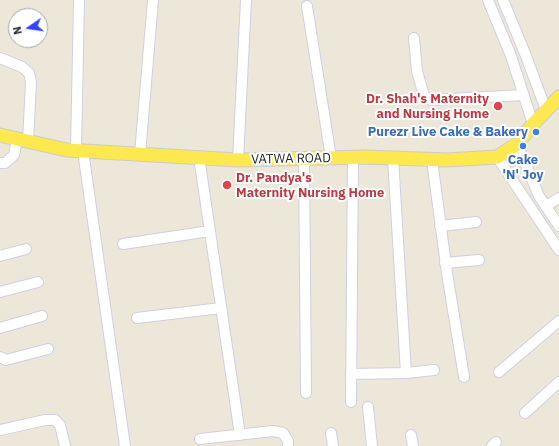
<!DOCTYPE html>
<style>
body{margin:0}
#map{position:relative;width:559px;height:446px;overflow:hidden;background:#ede7d9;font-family:"IBM Plex Sans",sans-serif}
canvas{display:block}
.north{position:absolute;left:8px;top:8px;width:40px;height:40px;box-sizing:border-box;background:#fff;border:1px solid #a9a9a9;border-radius:50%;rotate:257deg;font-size:11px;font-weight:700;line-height:16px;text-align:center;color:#292929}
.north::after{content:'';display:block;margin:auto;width:14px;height:18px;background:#3440ff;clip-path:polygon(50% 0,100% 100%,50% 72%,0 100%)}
</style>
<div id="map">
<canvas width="559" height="446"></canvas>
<div class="north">N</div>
</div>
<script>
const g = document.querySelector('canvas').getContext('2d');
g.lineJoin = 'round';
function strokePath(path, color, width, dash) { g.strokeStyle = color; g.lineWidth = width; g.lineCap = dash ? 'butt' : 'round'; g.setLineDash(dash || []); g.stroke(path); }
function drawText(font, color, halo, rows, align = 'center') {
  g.font = font + ' "IBM Plex Sans",sans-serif'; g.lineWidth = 4; g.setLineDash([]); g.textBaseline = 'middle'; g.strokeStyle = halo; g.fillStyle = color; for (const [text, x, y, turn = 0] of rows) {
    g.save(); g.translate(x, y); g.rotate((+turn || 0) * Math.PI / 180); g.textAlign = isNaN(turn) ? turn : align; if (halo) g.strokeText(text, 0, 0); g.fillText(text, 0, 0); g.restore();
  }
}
const minor = new Path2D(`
 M488,0L511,56L533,124
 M503,0L526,56L546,110
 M307,6L331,158
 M414,38L417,71L424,96L431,100L523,95
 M0,58L22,67L29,73L31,82L28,142
 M517,144L539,196L559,226
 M76,150L79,0
 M83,151L125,446
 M140,154L153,0
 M199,157L240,435
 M497,157L559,250
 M304,158L306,393
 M393,158L406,373
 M238,160L246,0
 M432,160L447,273L464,377
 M0,163H5L14,155L17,139
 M546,206L559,198
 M440,226L476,222
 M123,244L210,231
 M0,256L26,249
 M445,263L479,260
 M0,292L38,282
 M137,318L221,308
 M0,328L42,316
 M0,357L6,360L48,349
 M499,372L559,321
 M351,374L406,373L434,370
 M351,402L353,158
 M368,407L372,446
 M525,413L559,382
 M0,430L45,420H55L60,425L65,446
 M331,433L333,446
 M411,435L413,446
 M200,439L273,431L283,433L288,441V446
 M492,446L496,442`);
const major = new Path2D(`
 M0,135L67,150L238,160L366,157L447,160L497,157L517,144L533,124L559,97`);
strokePath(minor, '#ced0e3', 12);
strokePath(major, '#ccc', 15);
strokePath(minor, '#fff', 10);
strokePath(major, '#fce94f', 13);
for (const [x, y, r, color] of [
 [498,106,5,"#e0444e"],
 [536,132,4,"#3f7fe0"],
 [523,146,4,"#3f7fe0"],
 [227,185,5,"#e0444e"]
]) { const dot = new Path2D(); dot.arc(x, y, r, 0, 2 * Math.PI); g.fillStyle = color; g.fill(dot); strokePath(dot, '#fff', 1.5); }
drawText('bold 13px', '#be3a42', '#fff', [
 ["Dr. Shah's Maternity",489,99],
 ["and Nursing Home",489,114],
 ["Dr. Pandya's",236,178,"left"],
 ["Maternity Nursing Home",236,193,"left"]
], 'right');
drawText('bold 13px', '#366cbe', '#fff', [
 ["Purezr Live Cake & Bakery",528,132],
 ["Cake",523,160,"center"],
 ["'N' Joy",523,175,"center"]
], 'right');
drawText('13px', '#292929', '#fff', [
 ["VATWA ROAD",291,159,-1]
]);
</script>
